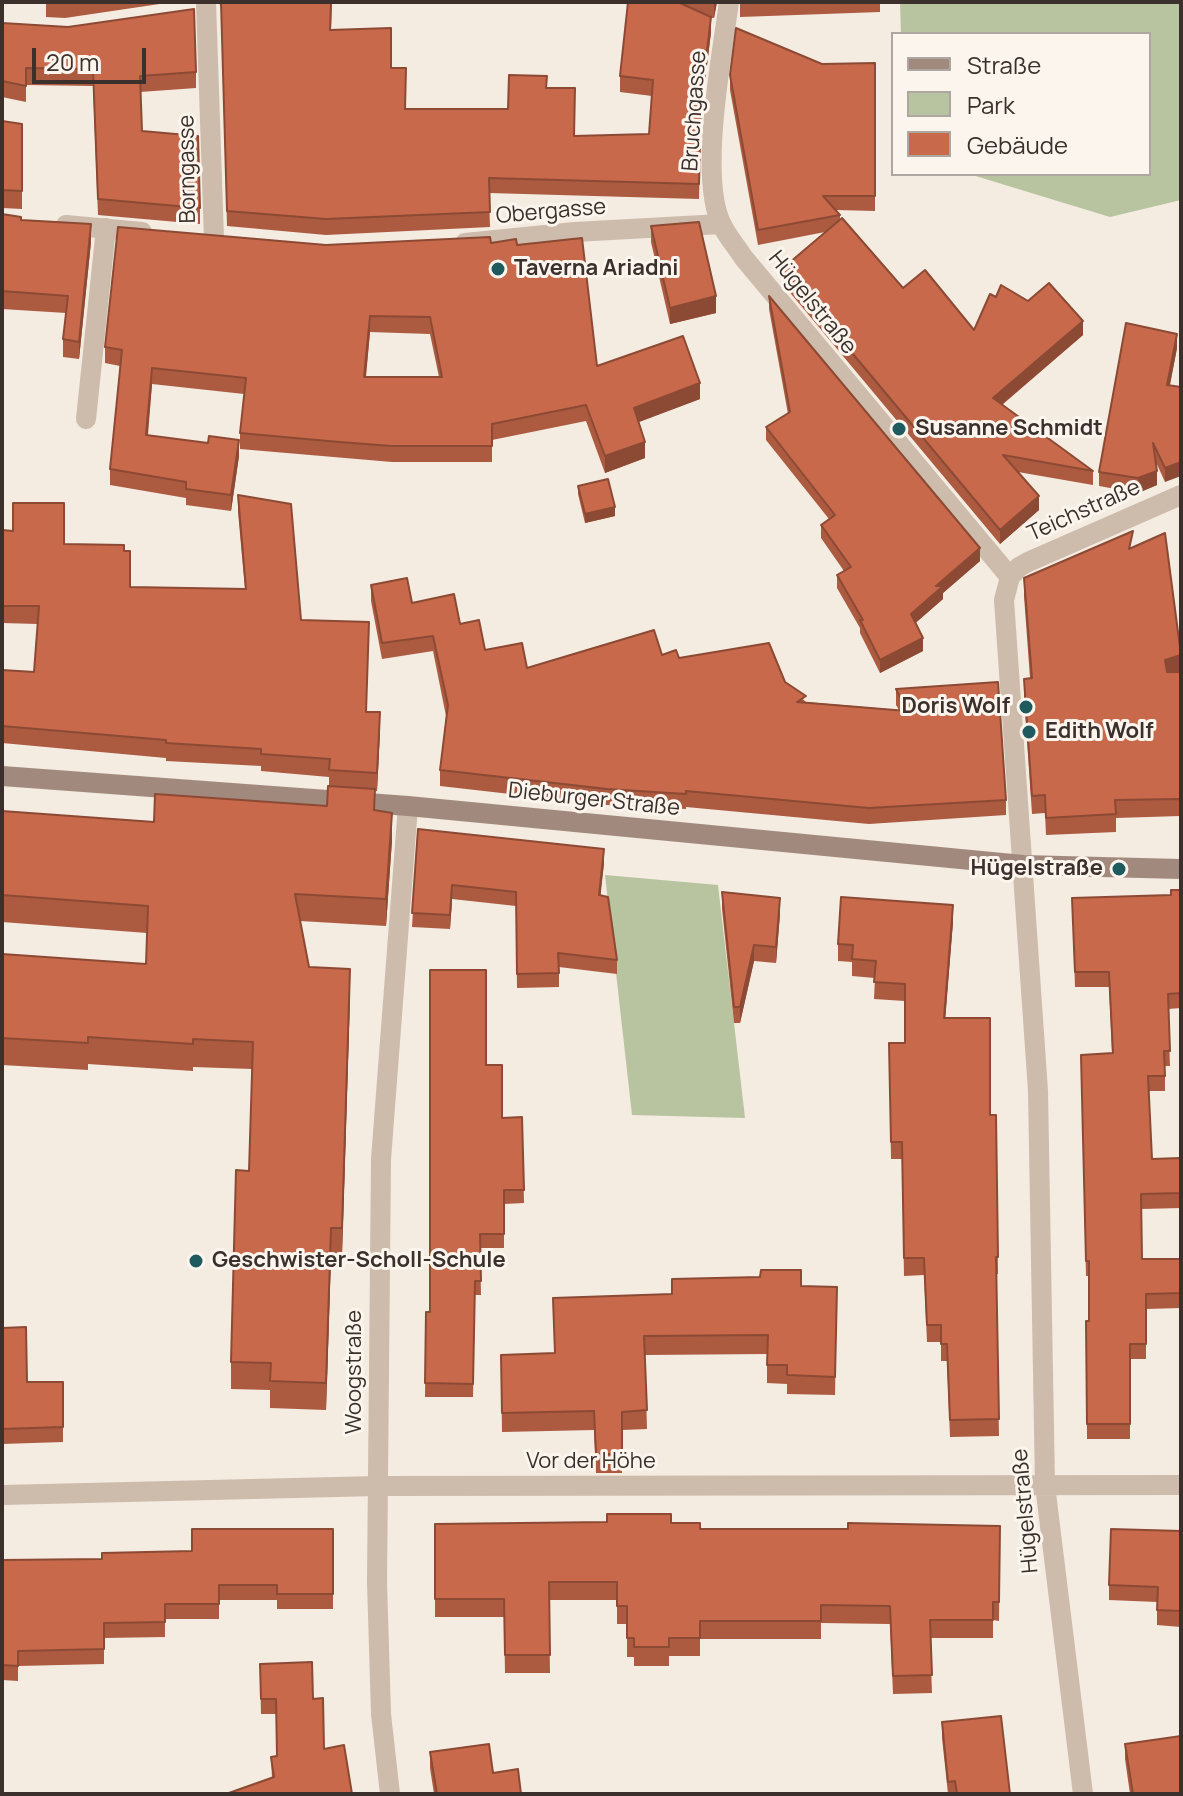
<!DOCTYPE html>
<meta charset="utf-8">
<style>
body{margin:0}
#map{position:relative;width:1183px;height:1796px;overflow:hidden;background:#f4ebe1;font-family:Manrope,sans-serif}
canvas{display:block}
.frame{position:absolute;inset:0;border:4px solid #3b302b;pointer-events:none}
.legend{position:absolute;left:891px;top:32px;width:260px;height:144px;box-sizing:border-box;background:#fbf5ee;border:2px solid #aea6a0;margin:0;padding:10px 14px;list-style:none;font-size:24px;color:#3b302b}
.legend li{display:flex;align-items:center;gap:16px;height:40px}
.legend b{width:40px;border:2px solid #aea6a0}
.scale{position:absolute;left:32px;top:48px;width:114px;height:36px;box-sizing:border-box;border:4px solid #3b302b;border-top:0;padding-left:10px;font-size:24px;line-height:28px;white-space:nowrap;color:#3b302b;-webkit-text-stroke:6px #fbf5ee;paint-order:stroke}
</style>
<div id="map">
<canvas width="1183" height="1796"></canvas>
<div class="frame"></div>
<ul class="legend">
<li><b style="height:10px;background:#a18a7d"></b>Straße</li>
<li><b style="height:22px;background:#b8c4a0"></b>Park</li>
<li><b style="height:22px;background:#c8694b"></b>Gebäude</li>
</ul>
<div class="scale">20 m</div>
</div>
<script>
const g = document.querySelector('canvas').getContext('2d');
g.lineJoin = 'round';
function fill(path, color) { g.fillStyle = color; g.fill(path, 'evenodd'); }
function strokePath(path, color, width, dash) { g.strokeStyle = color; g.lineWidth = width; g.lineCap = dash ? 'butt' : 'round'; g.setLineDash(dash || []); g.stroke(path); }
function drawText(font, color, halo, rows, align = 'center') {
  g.font = font + ' Manrope,sans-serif'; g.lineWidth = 6; g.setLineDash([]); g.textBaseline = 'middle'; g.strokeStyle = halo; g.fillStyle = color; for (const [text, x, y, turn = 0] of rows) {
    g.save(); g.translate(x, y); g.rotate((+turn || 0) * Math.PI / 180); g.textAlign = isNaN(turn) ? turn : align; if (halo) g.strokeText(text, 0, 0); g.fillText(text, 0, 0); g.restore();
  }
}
fill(new Path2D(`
 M900,2H1181V200L1110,217L969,174H1149V34H901Z
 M605,875L718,885L745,1118L632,1115Z`), '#b8c4a0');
strokePath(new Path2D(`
 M86,419L106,228`), '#cdbbac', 20);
strokePath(new Path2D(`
 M206,2L214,239
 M729,2C722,55 698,179 722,225C727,236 736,246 743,257L1010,577L1004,600L1038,1091L1045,1485L1083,1794
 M66,225L142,232
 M465,243L575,232L721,224
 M1010,577L1019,567L1028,562L1181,495
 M2,1495L378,1486L1181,1485
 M390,1794L381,1714L377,1582L381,1159L408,806`), '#cdbbac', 20);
strokePath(new Path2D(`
 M2,776L408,806L1023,865L1181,869`), '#a18a7d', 20);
fill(new Path2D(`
 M46,2H173L65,18L46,17Z
 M219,2H332L331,30L391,68L406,109H508L547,88L574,136L649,134L652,96L620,92V76L628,2H717L714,18H711V32L701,115L699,199L489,193L490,227L326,235L227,226L221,9Z
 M740,2H880V12L740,17Z
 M2,23L196,72V88L140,92L142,131L200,208V224L98,215L93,86L26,85V102L2,97Z
 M875,63V211L836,210L840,215V220L903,288L974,330L1083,335L1002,405L1093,471V485L1018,472L1039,510L1000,544L782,283V269L825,232L758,245L730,90V75L822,64Z
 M2,121L22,124V209L2,208Z
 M2,214L91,242L79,359L63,357V339L66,313L2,309Z
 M651,226L716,313L670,324L651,242Z
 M491,243L517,245L597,366L700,399L638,422L645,458L605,473L586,421L492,440V462H392L240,449V433L244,394L152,384L148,435L239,456L231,511L186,505V498L110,485V469L120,366L105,363V347L326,245ZM370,332L430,334L439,377H366Z
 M769,296L980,561L943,593V599L915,623L923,651L880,673L860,633V628L837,588V575L844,571L821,538V525L829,519L766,440V427L788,414L769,309Z
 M1177,348L1170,385L1165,482L1156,462L1157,485L1138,493L1099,486V472Z
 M578,486L615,516L585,523L578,494Z
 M238,495L301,620L380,730L377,791H375V811L392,840L386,926L300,921L309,967L350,996L342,1255H331L326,1410L270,1408V1390L231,1389V1362L249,1171L252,1069L193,1067V1071L88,1064V1070L2,1065V954L146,964L147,933L2,922V811L154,822L327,806L329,786V777L261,771V766L166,761V758L2,743V670L34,672L38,624L2,623V530L13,531L64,544L124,551L130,587L245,589L238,512Z
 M1133,548L1181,655V828H1180V816L1116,818V832L1046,835L1045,813L1032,814L1024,697V679L1030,678L1024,596V578Z
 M371,585L460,624L485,650L527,668L662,655L785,682L806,702L899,710L896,705V689L1006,800V815L869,824L686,807V809L607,805L440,786V770L446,716L433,651L382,659L371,601Z
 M418,829L604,863L600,896L617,960V974L559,967V987L517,988L516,906L452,899L450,929L412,927Z
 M1181,890V1008L1168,1009L1170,1066H1165V1091H1149L1152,1159L1181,1158V1208L1141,1209L1142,1259H1181V1308L1146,1309V1359H1130V1439H1087L1086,1321H1089V1276H1086L1081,1055L1112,1053L1109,987H1075L1072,898L1171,895Z
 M722,892L780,914L776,963L754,961L740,1023H734L722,909Z
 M953,922L945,1018L990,1115H996L998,1274H996L999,1436L950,1437L947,1361H941V1342H927L924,1275L904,1276L902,1159H891L889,1043H905V1001L874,999L875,978L852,976V962L838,961V944Z
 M486,1065L502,1118L522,1117L524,1203L504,1204V1248H480L481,1295H475L473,1397H425L426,1312H430Z
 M801,1286L837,1287L835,1395L787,1394V1384L767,1383V1354L645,1355L647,1429L622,1430V1473H596L594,1430L502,1432L501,1355L554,1353L672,1294Z
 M2,1328L27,1382H63V1442L2,1444Z
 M671,1523L700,1529H848L1000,1526L999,1621L993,1620V1638H930L932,1693L893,1694L890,1624L821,1623V1639H700V1656H669V1666H634V1657H627V1624H617V1600H549L550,1673H505L504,1617H435V1524Z
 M333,1529V1609H277V1600H219V1619H165V1637L104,1638V1664L18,1666V1681L2,1680V1560L102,1559L192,1551Z
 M1181,1531V1627L1157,1625V1602L1109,1600V1585Z
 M260,1664L313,1699L324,1749L272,1778L271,1757L277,1756L276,1714H261Z
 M942,1722L1010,1794H948L942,1738Z
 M1125,1744L1181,1794H1130L1125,1759Z
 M430,1752L493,1773L521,1794H434L430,1768Z`), '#ac5a40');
fill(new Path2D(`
 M714,2H717L714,18Z
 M711,17V32L701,115L699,199L701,100Z
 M91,224V242L79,359V342Z
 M716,296V313L670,324V308Z
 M370,316V332L364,393V377Z
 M1083,321V335L993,412V398Z
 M1177,334V348L1167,399V385Z
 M152,368V384L146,451V435Z
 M700,383V399L634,424V408Z
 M239,440V456L231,511V495Z
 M645,442V458L605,473V456Z
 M1181,462V476L1165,482V468Z
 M1157,471V485L1138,493V478Z
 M1039,496V510L1000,544V530Z
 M615,507V516L585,523V514Z
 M980,548V561L943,593V599L911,627V614L936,586Z
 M923,638V651L880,673V660Z
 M1181,655V673L1165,677V660Z
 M380,712V730L377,791V773Z
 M392,813V840L386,926V899Z
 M604,849V863L599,910V895Z
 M452,885V899L450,929V915Z
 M780,898V914L776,963V947Z
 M953,905V922L944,1035V1018Z
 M754,945V961L740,1023V1007Z
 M350,969V996L342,1255V1228Z
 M331,1228V1255L326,1410V1383Z`), '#8c4a34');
const building = new Path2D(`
 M221,2H331L330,30L391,28V68H406L405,109H508L509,75L547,76L546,88H575L574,136L649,134L653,80L620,76L628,2H714L680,3L711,17L701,100L699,184L489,178L490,212L326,219L227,211Z
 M194,9L196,72L140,76L142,131L198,136L200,208L98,199L93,69L26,68V86L2,81V23L68,27Z
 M736,28L822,64L875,63V196H823L840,215L758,230L730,75Z
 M2,121L22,124V191L2,190Z
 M2,214L21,217V220L91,224L79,342L63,339L68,296L2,291Z
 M842,218L903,288L925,270L974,330L990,294L996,297L1001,285L1028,301L1049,283L1083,321L993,398L1093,471L1003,455L1039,496L1000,530L782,269Z
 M699,222L716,296L670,308L651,226Z
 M118,227L326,245L490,237L491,243L516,239L517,245L582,238L597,366L683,336L700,383L634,408L645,442L605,456L586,405L492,424V446H392L339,442L240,433L246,378L152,368L146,435L208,443L209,436L239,440L231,495L186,489V482L110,469L122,350L105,347ZM370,316L430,317L442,377H364Z
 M769,296L980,548L936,586H943L911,614L923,638L880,660L860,620H863L837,575L851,567L821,525L835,515L766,427L790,412Z
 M1126,323L1177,334L1167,385L1181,387V462L1165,468L1153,443L1157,471L1138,478L1099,472Z
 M608,479L615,507L585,514L578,486Z
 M238,495L291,504L301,620L369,622L366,712H380L377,773L329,770L330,759L261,754V749L166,743V740L2,726V670L34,672L39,606H2V530L13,531V503H64V544L124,545V551H130V587L246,589Z
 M1133,531L1129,549L1165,533L1181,655L1165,660L1167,672H1181V811H1180V799L1115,800L1116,814L1046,818L1045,795L1032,796L1024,679L1032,678L1024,578Z
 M407,578L412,603L454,594L460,624L479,620L485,650L522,643L527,668L654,630L662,655L676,650L679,658L769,643L785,682L806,696L797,702L907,711L896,689L998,682L1006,800L869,808L686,791V794L607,789L440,770L448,705L433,636L382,643L371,585Z
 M328,786L375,789L374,810L392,813L386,899L295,894L309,967L350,969L342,1228H331L326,1383L270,1381L271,1363L231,1362L236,1170L249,1171L253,1042L193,1039V1044L88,1037V1043L2,1038V954L146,964L148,906L2,895V811L154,822L155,794L327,806Z
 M418,829L604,849L599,895L608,897L617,960L558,953L559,973L517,974L516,892L452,885L450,915L412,913Z
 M1171,890H1181V993L1168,994L1170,1051H1164L1165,1076H1148L1152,1159L1181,1158V1193L1141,1194L1142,1259H1181V1293L1146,1294V1344H1130V1424H1087L1086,1321H1089V1261H1086L1081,1055L1113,1053L1109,972H1075L1072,898L1171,895Z
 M722,892L780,898L776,947L754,945L740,1007H734Z
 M841,897L953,905L944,1018H990V1115H996L998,1257H996L999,1419L950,1420L947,1344H941V1325H927L924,1258H904L902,1142H891L889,1043H905V984L874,982L876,961L852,959L853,945L838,944Z
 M430,970H486V1065H502V1118L522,1117L524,1190H504V1234H480L481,1281H475L473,1384L425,1383L426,1312H430Z
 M761,1270H801V1286L837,1287L835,1377L787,1375V1365H767L768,1335L644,1336L647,1410L622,1412V1454H596L594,1411L502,1413L501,1355L555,1353L553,1298L672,1294V1279L760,1277Z
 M26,1327L27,1382H63V1427L2,1429V1328Z
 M607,1514H671V1523H700V1529H848V1523L1000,1526L999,1602H993V1620H930L932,1675L893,1676L890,1606L821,1605V1621H700V1638H669V1647H634V1638H627V1606H617V1582H549L550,1655H505L504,1599H435V1524L607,1522Z
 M192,1529H333V1594H277V1585H219V1604H165V1622L104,1623V1649L18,1651V1666L2,1665V1560L102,1559V1553L192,1551Z
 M1111,1529L1181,1531V1611L1157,1610L1158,1587L1109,1585Z
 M312,1662L313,1699L323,1698L324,1749L344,1745L352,1794H226L274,1777L271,1757L277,1756L276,1699H261L260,1664Z
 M1001,1716L1010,1794H957L955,1781L948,1782L942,1722Z
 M1181,1736V1794H1133L1125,1744Z
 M489,1744L493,1773L518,1769L521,1794H437L430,1752Z`);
fill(building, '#c8694b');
strokePath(building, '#8c4a34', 2);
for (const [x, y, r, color] of [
 [498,269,8,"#1f5a5e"],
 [899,429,8,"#1f5a5e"],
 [1026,707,8,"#1f5a5e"],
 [1029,732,8,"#1f5a5e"],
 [1119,869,8,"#1f5a5e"],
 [196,1261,8,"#1f5a5e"]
]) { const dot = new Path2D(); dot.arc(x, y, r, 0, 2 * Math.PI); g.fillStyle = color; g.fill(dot); strokePath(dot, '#fbf5ee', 3); }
drawText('22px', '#3b302b', '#fbf5ee', [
 ["Bruchgasse",695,111,-86],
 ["Borngasse",188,169,-91],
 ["Obergasse",551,212,-5],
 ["Hügelstraße",812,303,51],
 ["Teichstraße",1084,511,-24],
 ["Dieburger Straße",594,800,6],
 ["Woogstraße",355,1372,-90],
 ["Vor der Höhe",591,1462],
 ["Hügelstraße",1026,1511,-95]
]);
drawText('bold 22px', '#3b302b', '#fbf5ee', [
 ["Taverna Ariadni",514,269],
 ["Susanne Schmidt",915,429],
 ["Doris Wolf",1010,707,"right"],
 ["Edith Wolf",1045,732],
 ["Hügelstraße",1103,869,"right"],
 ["Geschwister-Scholl-Schule",212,1261]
], 'left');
</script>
